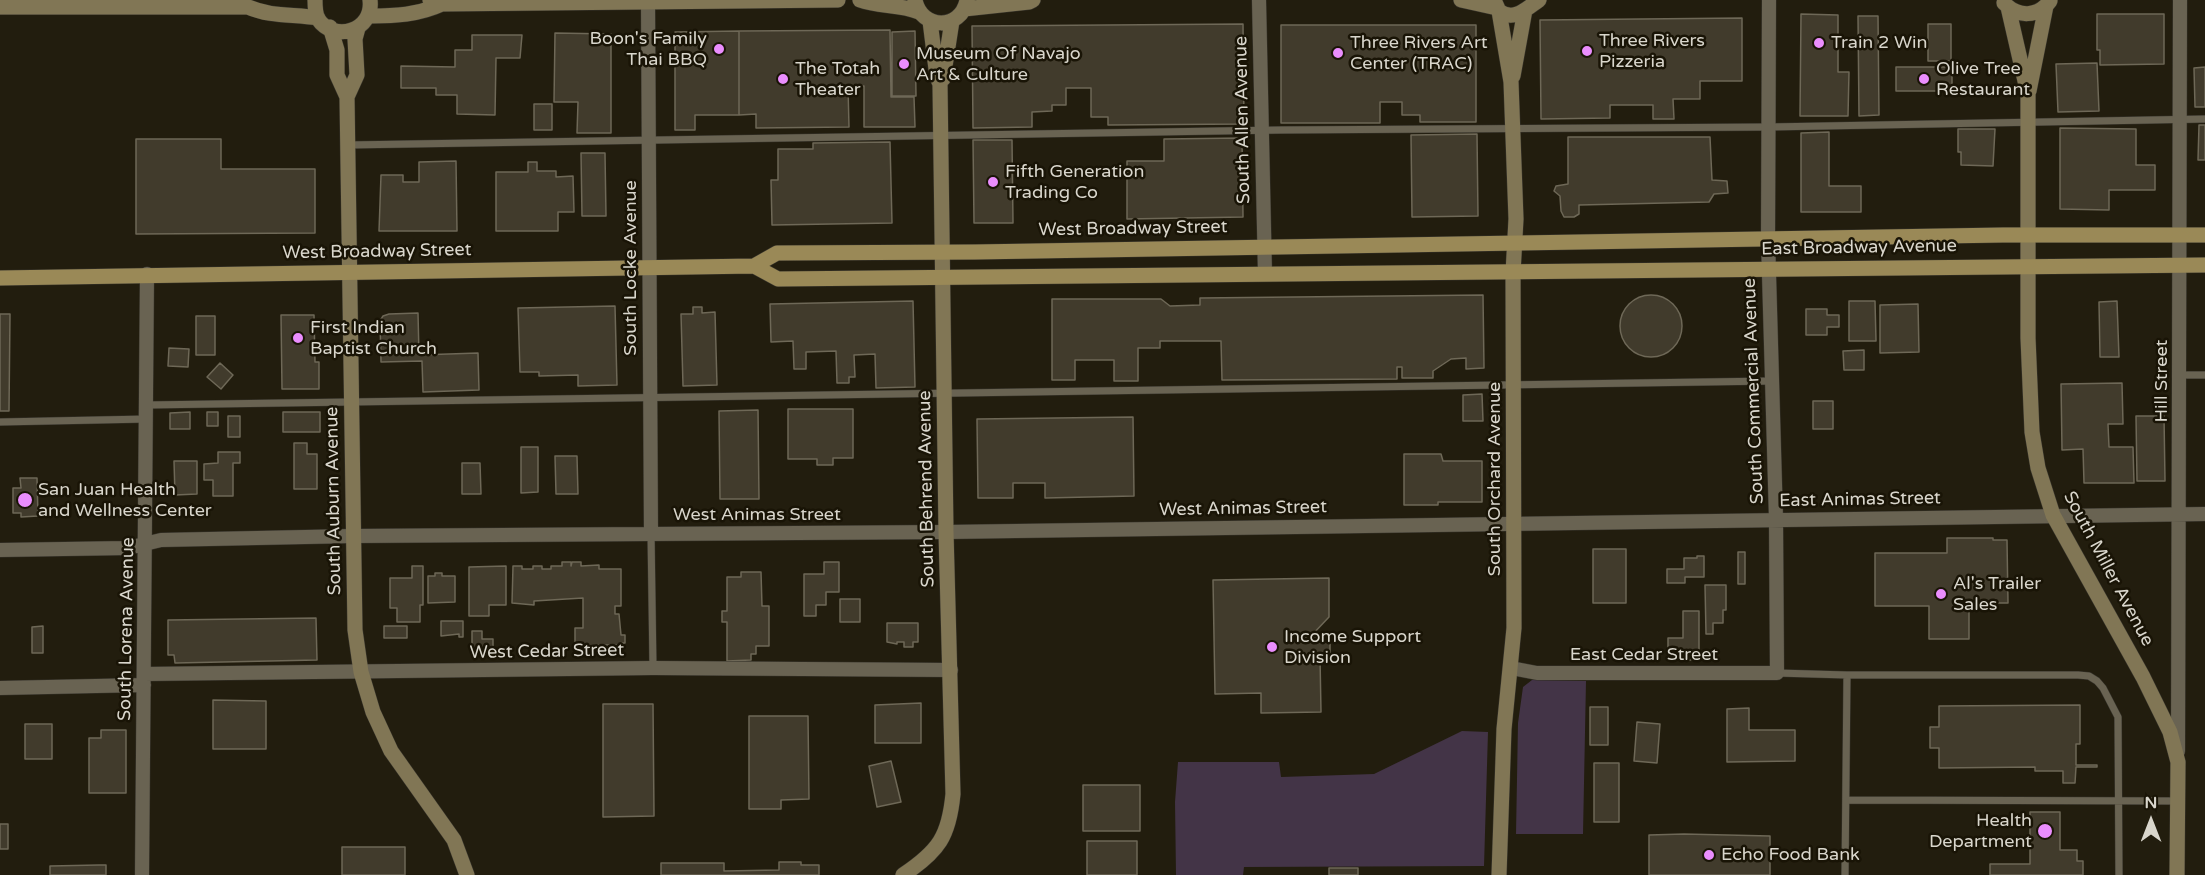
<!DOCTYPE html>
<style>
body{margin:0}
#map{position:relative;width:2205px;height:875px;overflow:hidden;background:#221d0e;font-family:"Varela Round",sans-serif}
canvas{display:block}
.north{position:absolute;left:2121px;top:791px;width:60px;height:60px;-webkit-text-stroke:4px #191406;paint-order:stroke;rotate:0deg;font-size:16px;font-weight:700;line-height:24px;text-align:center;color:#d9d6cc}
.north::after{content:'';display:block;margin:auto;width:21px;height:27px;background:#d9d6cc;clip-path:polygon(50% 0,100% 100%,50% 72%,0 100%)}
</style>
<div id="map">
<canvas width="2205" height="875"></canvas>
<div class="north">N</div>
</div>
<script>
const g = document.querySelector('canvas').getContext('2d');
g.lineJoin = 'round';
function fill(path, color) { g.fillStyle = color; g.fill(path, 'evenodd'); }
function strokePath(path, color, width, dash) { g.strokeStyle = color; g.lineWidth = width; g.lineCap = dash ? 'butt' : 'round'; g.setLineDash(dash || []); g.stroke(path); }
function drawText(font, color, halo, rows, align = 'center') {
  g.font = font + ' "Varela Round",sans-serif'; g.lineWidth = 5; g.setLineDash([]); g.textBaseline = 'middle'; g.strokeStyle = halo; g.fillStyle = color; for (const [text, x, y, turn = 0] of rows) {
    g.save(); g.translate(x, y); g.rotate((+turn || 0) * Math.PI / 180); g.textAlign = isNaN(turn) ? turn : align; if (halo) g.strokeText(text, 0, 0); g.fillText(text, 0, 0); g.restore();
  }
}
fill(new Path2D(`
 M1532,680L1586,681L1583,834H1516L1518,723L1523,687Z
 M1462,731L1488,732L1484,866L1244,867L1243,875H1176L1175,802L1178,762H1279L1281,777L1374,774Z`), '#433447');
const building = new Path2D(`
 M1801,14L1838,15V72H1849L1848,116H1800Z
 M2097,14H2164V64L2100,65V50H2097Z
 M1858,16H1878L1879,115L1859,116Z
 M1742,18V81H1700V99H1673L1674,119H1653V105H1610V118L1541,119L1540,20Z
 M1243,24L1244,124L1108,125V117H1091V88H1066V105H1052V111L1032,112V127L973,128L972,26Z
 M1928,24H1951V61H1928Z
 M1281,25H1476V122H1420V115H1402V102H1380V123H1281Z
 M890,30L891,97H914L915,127H864V86H848L849,127L756,128V114L739,115V31Z
 M739,31V115H695V130H675V32Z
 M915,31L916,96H892V32Z
 M555,33L611,34V133H577L578,102H554Z
 M472,35H522L520,58H496L495,115L457,114V95H436V88H401V66L455,67V50H472Z
 M2097,63L2099,111L2058,112L2056,64Z
 M1896,67H1952V91H1896Z
 M2205,67V107H2195L2194,68Z
 M534,104H552V130H534Z
 M2199,125H2205V160H2198Z
 M2060,128L2136,129V165H2155V190H2109V210L2060,209Z
 M1958,129H1995L1993,166L1961,165V152H1958Z
 M1829,132V186H1861V212H1801V133Z
 M1477,134L1478,216L1412,217L1411,135Z
 M1568,137H1710L1712,180L1727,181L1728,193L1714,194L1709,202L1579,205V214L1574,217H1564L1561,211L1560,196L1554,191L1556,186L1568,184Z
 M1242,138L1243,217L1127,219V161H1164V139Z
 M136,139H221V169H315V233L136,234Z
 M973,140H1012L1013,223H974Z
 M890,142L892,223L772,225L771,180H778V149H813V143Z
 M581,153H605L606,216H582Z
 M456,161L457,231H379L381,175H403V182H419V162Z
 M528,162H537V171H556V177L573,176L574,212H558V231H496V172H528Z
 M1483,295L1484,368L1466,369V358L1451,359L1433,371V378H1402V367H1397V379L1222,380L1221,341H1160V348H1138V381H1114V360H1075V380H1052V299H1161L1170,306L1200,305V298Z
 M1620 326a31 31 0 1 1 62 0a31 31 0 1 1-62 0Z
 M913,301L915,387L876,388L875,354L854,355L855,377H849V383H837L836,351L806,352V369H794L793,341L771,342L770,304Z
 M1849,301H1875L1876,341H1849Z
 M2117,301L2119,357H2100L2099,302Z
 M1918,304L1919,352L1880,353V305Z
 M615,306L617,385L578,386V375L539,376V372H520L518,308Z
 M693,307H702V313L715,312L717,385L683,386L681,314H693Z
 M1806,309H1827V315H1839V327H1827V335H1806Z
 M418,313L419,355L478,353L479,390L423,392L422,361L381,362L380,321L383,316L389,314Z
 M0,314H10L9,411H0Z
 M281,315H314L315,362H319V389H282Z
 M196,316H215V355H196Z
 M169,348L189,349L188,367L168,366Z
 M1864,350V370H1844L1843,351Z
 M220,363L233,375L221,389L207,377Z
 M2122,383L2123,424H2108L2109,447H2133L2134,483H2084L2083,449L2062,450L2061,384Z
 M1482,394L1483,421H1463V395Z
 M1813,401H1833V429H1813Z
 M788,409H853V458H833V465H817V459H788Z
 M758,410L759,499H720L719,411Z
 M190,412V429H170V413Z
 M207,412H218V426H207Z
 M283,412H320V432H283Z
 M228,416H240V437H228Z
 M2136,416H2164L2165,481H2137Z
 M1133,417L1134,496L1045,498V483H1013V498H978L977,419Z
 M294,443H307V454H317V489H294Z
 M521,447H538V492L521,493Z
 M218,452H240V463H233V496H213V480H204V464L218,463Z
 M1404,454H1441L1443,461H1482V502H1438V505H1404Z
 M555,456H577L578,494H556Z
 M174,461H197V494L175,495Z
 M462,463H480L481,494H462Z
 M20,478H37L38,516L21,517V513H13V488H21Z
 M1947,538H1993V540H2007L2008,603H1995V605H1969V639H1929V606H1875V553H1947Z
 M1593,549H1626V603H1593Z
 M1738,552H1745V584H1738Z
 M1697,556H1704V577H1685V583H1667V569H1684V558H1697Z
 M562,562H571V566L572,562H581V566L599,565V569H621V606H615V614H619L621,635H625V643H621V645H575V628H583V598L534,601V605L512,603L513,566H522V569H533V566H542V569H551V566H562Z
 M824,562H839V592H826V605H816V616H804V574H824Z
 M412,566H423V605H420V622H397V608H390V578H412Z
 M506,566V605H489V616H469V567Z
 M741,572H761L762,606H769V646H756V654H751V660L727,661V622H722V611H727V577H741Z
 M435,573H442V576H455V602L428,603V576H435Z
 M1329,578V617L1311,636H1330V657H1320L1321,712L1261,713V693L1215,694L1213,580Z
 M1705,585H1726V610H1723V623H1713V634H1706Z
 M840,599H860V622H840Z
 M1683,611H1699V660H1683V653H1668V638H1683Z
 M316,618L317,660L175,663L174,655H168V620Z
 M441,621H463V637H459V634L441,636Z
 M887,623H918V642H913V647H904V642H897V644L887,642Z
 M43,626V653H32V627Z
 M384,626H407V638H384Z
 M472,631H482V639H493V652H472Z
 M213,700L266,701V749H213Z
 M921,703V743H875V705Z
 M603,704H653L654,816L603,817Z
 M2080,705V744H2076V765H2097V767H2076L2075,783H2063V771H2035V767L1939,768V748H1930V727H1939V706Z
 M1590,707H1608V745H1590Z
 M1749,708V730H1795V761L1727,762V709Z
 M749,716H808L809,799L781,800V809H749Z
 M1637,722L1660,724L1657,763L1634,761Z
 M25,724H52V759H25Z
 M101,730H126V793H89V738H101Z
 M891,761L901,802L877,807L869,766Z
 M1594,763H1619V822H1594Z
 M1083,785H1140V831H1083Z
 M2030,812H2060V850H2077V861H2083V875H1990V864H2030Z
 M0,824H8V849H0Z
 M1684,834L1770,836V875H1649V835Z
 M1087,841H1137V875H1087Z
 M342,847H405V875H342Z
 M779,862H801V865H819V875H661V863H724V871L779,870Z
 M99,865H106V875H50V866Z
 M1329,868H1358V875H1329Z`);
fill(building, '#413b2c');
strokePath(building, '#6e6857', 1.5);
const lane = new Path2D(`
 M348,145L1281,130L1769,127L2205,119
 M2180,375H2205
 M147,405C688,398 1230,392 1772,381
 M0,422L147,419
 M651,533L653,668
 M1777,673L1847,675H2078L2089,676L2097,681L2103,688L2118,717L2119,875
 M1846,800L2178,801
 M1845,875L1847,675`);
const street = new Path2D(`
 M648,0L651,533
 M1259,0L1265,274
 M0,550L128,548L161,540L353,536L946,532L2205,514
 M1511,668L1537,673H1777L1776,519L1768,239L1769,0
 M144,674L653,668L951,670
 M0,688L144,685
 M2178,751L2180,0
 M142,875L147,274`);
const secondary = new Path2D(`
 M315,0C315,6 315,13 318,19C334,43 374,31 370,0
 M430,0L442,4L838,0
 M860,0C879,7 900,4 919,12
 M915,0C921,30 961,31 967,0
 M1461,0L1497,8
 M1494,0L1499,11C1514,22 1526,9 1539,0
 M2004,3C2018,18 2038,17 2050,1
 M0,7H248C271,17 294,14 318,18
 M2008,7L2028,94V338L2032,432L2038,468L2053,515L2143,677L2170,732L2178,762L2177,875
 M964,9L1029,2L1033,0
 M1499,11L1511,82L1516,219L1513,273L1514,628L1504,729L1499,875
 M370,16C395,16 418,15 442,4
 M330,27L337,50V75L347,97
 M358,28L355,39L357,75L347,97L355,630L361,672L373,712L391,751L454,840L467,875
 M1513,76L1525,10
 M943,79L952,21
 M2029,91L2046,6
 M903,875C939,851 949,836 953,794L946,532L940,84L937,77L930,21`);
const primary = new Path2D(`
 M754,266L778,279L2205,265
 M0,278L754,266L777,253L975,252L2003,235H2205`);
strokePath(lane, '#38352d', 8);
strokePath(street, '#38352d', 15);
strokePath(secondary, '#38352d', 16);
strokePath(primary, '#38352d', 16);
strokePath(lane, '#696352', 7);
strokePath(street, '#696352', 14);
strokePath(secondary, '#817655', 15);
strokePath(primary, '#9a8957', 15);
for (const [x, y, r, color] of [
 [1819,43,6,"#ea8dfd"],
 [719,49,6,"#ea8dfd"],
 [1587,51,6,"#ea8dfd"],
 [1338,53,6,"#ea8dfd"],
 [904,64,6,"#ea8dfd"],
 [783,79,6,"#ea8dfd"],
 [1924,79,6,"#ea8dfd"],
 [993,182,6,"#ea8dfd"],
 [298,338,6,"#ea8dfd"],
 [25,500,8,"#ea8dfd"],
 [1941,594,6,"#ea8dfd"],
 [1272,647,6,"#ea8dfd"],
 [2045,831,8,"#ea8dfd"],
 [1709,855,6,"#ea8dfd"]
]) { const dot = new Path2D(); dot.arc(x, y, r, 0, 2 * Math.PI); g.fillStyle = color; g.fill(dot); strokePath(dot, '#191406', 2); }
drawText('18px', '#d9d6cc', '#191406', [
 ["Boon's Family",707,39,"right"],
 ["Thai BBQ",707,60,"right"],
 ["Three Rivers",1599,41],
 ["Pizzeria",1599,62],
 ["Three Rivers Art",1350,43],
 ["Center (TRAC)",1350,64],
 ["Train 2 Win",1831,43],
 ["Museum Of Navajo",916,54],
 ["Art & Culture",916,75],
 ["The Totah",795,69],
 ["Theater",795,90],
 ["Olive Tree",1936,69],
 ["Restaurant",1936,90],
 ["Fifth Generation",1005,172],
 ["Trading Co",1005,193],
 ["First Indian",310,328],
 ["Baptist Church",310,349],
 ["San Juan Health",38,490],
 ["and Wellness Center",38,511],
 ["Al's Trailer",1953,584],
 ["Sales",1953,605],
 ["Income Support",1284,637],
 ["Division",1284,658],
 ["Health",2032,821,"right"],
 ["Department",2032,842,"right"],
 ["Echo Food Bank",1721,855]
], 'left');
drawText('18px', '#d9d6cc', '#191406', [
 ["South Allen Avenue",1243,120,-91],
 ["West Broadway Street",1133,229,-1],
 ["East Broadway Avenue",1859,248,-1],
 ["West Broadway Street",377,252,-1],
 ["South Locke Avenue",631,268,-90],
 ["Hill Street",2162,381,-90],
 ["South Commercial Avenue",1754,391,-92],
 ["South Orchard Avenue",1495,479,-90],
 ["South Behrend Avenue",927,489,-91],
 ["East Animas Street",1860,500,-1],
 ["South Auburn Avenue",334,501,-91],
 ["West Animas Street",1243,509,-1],
 ["West Animas Street",757,515],
 ["South Miller Avenue",2108,569,62],
 ["South Lorena Avenue",127,629,-89],
 ["West Cedar Street",547,652,-1],
 ["East Cedar Street",1644,655]
]);
</script>
